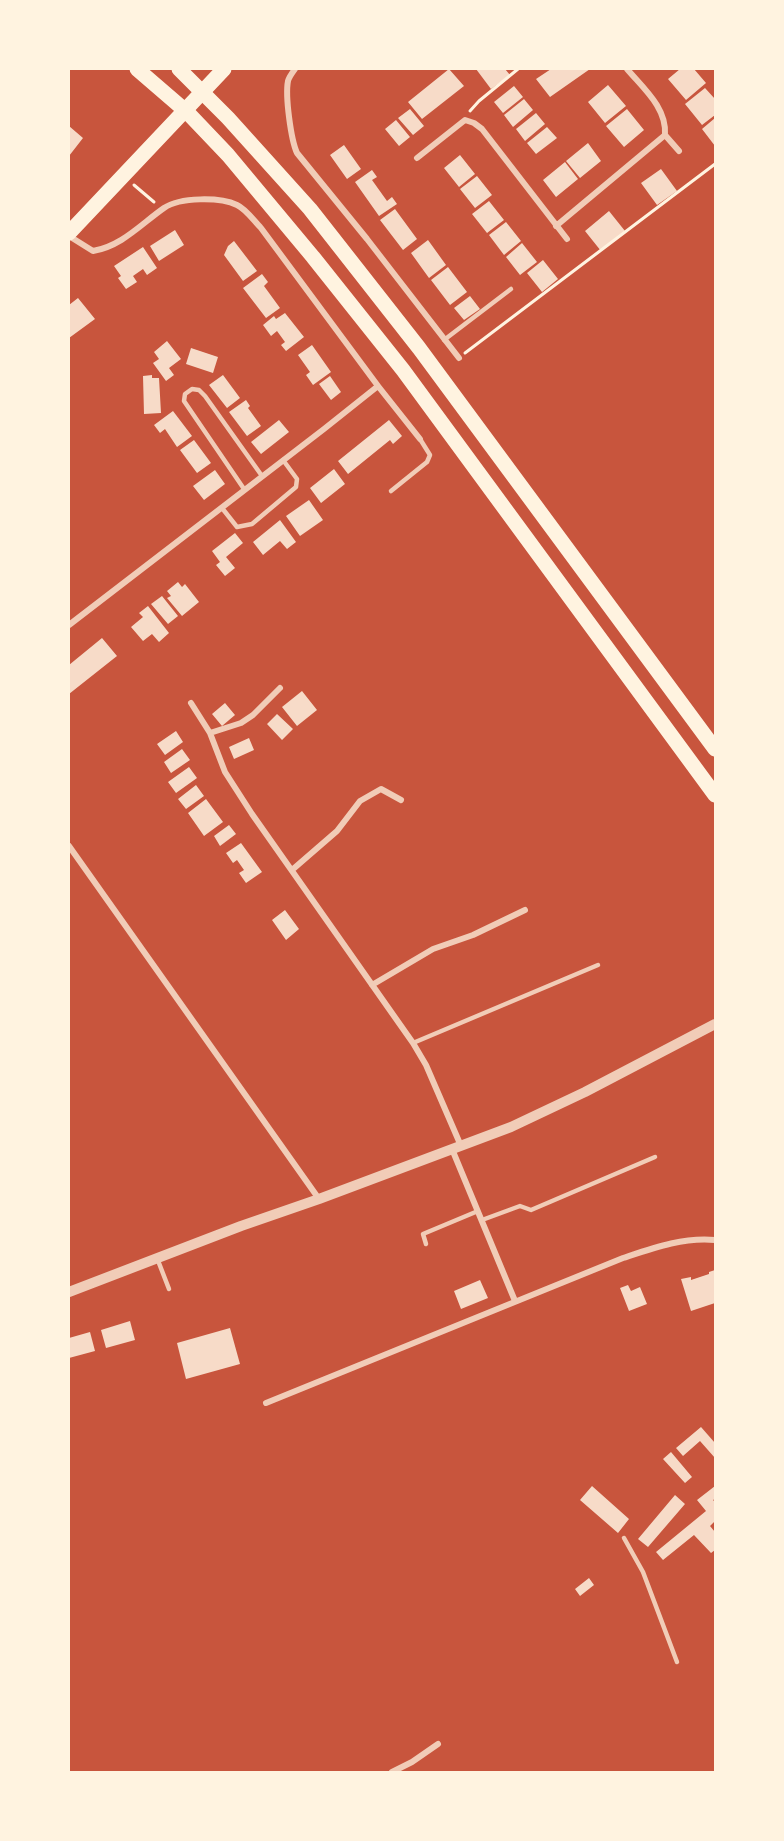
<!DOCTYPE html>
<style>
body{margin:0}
#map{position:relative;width:784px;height:1841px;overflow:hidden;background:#c8553d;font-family:"Work Sans",sans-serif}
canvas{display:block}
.frame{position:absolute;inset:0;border:70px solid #fff3e0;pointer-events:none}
</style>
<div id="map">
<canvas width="784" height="1841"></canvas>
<div class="frame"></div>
</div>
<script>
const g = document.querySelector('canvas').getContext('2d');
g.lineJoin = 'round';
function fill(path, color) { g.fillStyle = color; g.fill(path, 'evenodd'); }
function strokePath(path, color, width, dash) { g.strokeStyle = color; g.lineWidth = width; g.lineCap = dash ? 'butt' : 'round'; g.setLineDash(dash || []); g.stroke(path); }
fill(new Path2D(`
 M449,69L464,86L422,119L408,102Z
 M476,69H505L510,75L491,89Z
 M551,69H590L550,97L536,79Z
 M680,69H694L706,83L686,100L668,79Z
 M608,85L626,106L605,123L588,102Z
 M514,86L523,97L503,113L494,102Z
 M705,88L715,99V115L702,125L685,104Z
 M524,99L533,110L513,127L504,115Z
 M410,109L424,126L413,135L398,118Z
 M627,109L644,130L624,147L606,126Z
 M536,113L545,124L525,141L516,129Z
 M715,118V146L702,129Z
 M396,120L410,137L399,146L385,129Z
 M69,126L83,138L69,156Z
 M547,127L557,138L536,154L527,143Z
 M588,143L601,161L580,178L566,161Z
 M344,145L361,169L347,179L330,155Z
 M460,155L475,174L459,187L444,168Z
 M565,162L578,179L556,197L543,180Z
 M661,169L677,191L657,205L641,183Z
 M372,170L377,177L372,180L387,201L392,197L397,204L379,216L355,182Z
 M477,176L492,195L475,208L460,189Z
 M489,201L504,220L487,233L472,214Z
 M395,209L417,239L403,250L380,220Z
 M609,211L625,231L601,251L585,231Z
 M506,222L521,241L504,255L489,235Z
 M175,230L184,245L159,261L150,246Z
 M428,240L446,265L429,278L411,253Z
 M234,241L257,271L243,281L224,255L228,246Z
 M522,243L537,262L520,275L506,257Z
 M143,247L157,268L147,275L143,269L133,276L137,282L126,289L118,278L121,276L114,266Z
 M543,260L558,279L542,292L527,273Z
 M448,267L467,292L450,305L431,280Z
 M262,274L268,282L264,286L280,308L266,318L243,288Z
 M470,296L480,309L464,320L454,308Z
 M78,298L95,319L69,338V305Z
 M285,313L304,337L286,351L281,345L285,342L277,331L271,336L263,325L274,316L276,319Z
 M167,341L181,359L169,368L174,375L166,381L153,363L159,359L154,352Z
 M312,345L331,372L313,385L306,375L310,372L298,355Z
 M191,348L218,357L213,373L186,364Z
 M152,375V378H159L161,413L144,414L143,376Z
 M223,375L240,398L227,408L209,385Z
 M330,376L341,392L331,400L319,384Z
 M246,400L250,406L248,408L261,426L247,436L229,412Z
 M173,411L192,436L177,447L165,429L160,433L154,425Z
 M279,420L289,432L261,454L251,442Z
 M389,420L402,436L393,444L390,440L348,474L338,461Z
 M194,440L211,463L197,473L180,450Z
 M334,469L345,484L321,503L310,488Z
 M215,470L225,484L204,500L193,486Z
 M309,500L323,520L300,536L286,516Z
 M280,520L296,542L287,549L280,541L263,555L253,542Z
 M235,533L243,543L226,557L235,568L225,576L216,565L220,562L212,551Z
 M178,582L182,587L185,584L199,602L182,616L167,598L171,596L167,591Z
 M162,596L178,616L168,624L151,604Z
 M148,606L169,633L159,642L152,634L143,641L131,627L143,617L139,613Z
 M102,638L117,656L69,694V665Z
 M302,691L317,710L297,726L282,707Z
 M225,703L235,715L222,726L212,714Z
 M277,714L293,729L282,740L267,724Z
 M176,731L183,742L165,755L157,744Z
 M249,738L254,750L234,759L229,747Z
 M182,749L190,760L171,773L164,762Z
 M189,767L197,778L176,793L168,782Z
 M196,785L204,796L186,809L178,799Z
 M206,799L223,822L204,836L188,813Z
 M229,825L236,834L220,846L214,836Z
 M241,843L262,872L246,883L239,873L244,870L237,860L233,863L226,853Z
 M285,910L299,929L286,940L272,920Z
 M715,1270V1303L691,1311L681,1279L691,1277V1280L709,1274V1272Z
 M480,1280L488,1298L461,1309L454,1291Z
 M628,1285L631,1291L640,1287L647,1304L629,1311L620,1288Z
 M130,1321L135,1340L106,1348L101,1330Z
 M230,1328L240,1364L186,1379L177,1343Z
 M90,1332L95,1351L69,1358V1338Z
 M701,1427L715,1443V1458L700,1441L683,1456L676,1448Z
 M671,1452L692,1477L685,1483L663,1459Z
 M592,1486L629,1519L618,1533L580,1500Z
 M715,1486V1499L713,1500L715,1502V1521L710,1526L715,1532V1550L711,1553L694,1535L663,1560L656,1552L706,1511L697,1500Z
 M675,1495L685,1504L648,1547L638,1539Z
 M589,1578L594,1585L580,1596L575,1589Z`), '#f7dbc8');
strokePath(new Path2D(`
 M470,111L479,101L518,69
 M134,185L154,202
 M465,353L715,164`), '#fff3e0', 3);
strokePath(new Path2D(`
 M444,340L511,289
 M244,489L184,401L185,394L192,389L199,390L205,396L262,476
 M391,491L427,462L430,455L420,439
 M222,508L237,527L252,524L296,487L297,479L283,460
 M413,1043L598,965
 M482,1220L520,1206L531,1210L655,1157
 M426,1244L423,1234L478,1211
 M157,1258L169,1289
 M624,1538L643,1572L677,1662`), '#f1ccb7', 4.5);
strokePath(new Path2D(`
 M295,69C292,73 289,77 288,81C285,96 291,140 297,153L367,239L459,358
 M665,135L679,151
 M417,158L465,120L474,123L482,129L567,239
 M556,226L665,135C667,108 644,89 627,69
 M69,236L93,251C122,246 141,224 164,208C180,197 220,197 237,205C246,209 254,221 261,228L378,386L324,429L69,625
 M378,386L420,439
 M191,703L210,733L225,772L252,814L413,1043L426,1065L461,1146
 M210,733L241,723L253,715L280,688
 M69,846L319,1199
 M292,870L337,831L360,801L381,789L401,800
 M372,985L433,949L473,935L525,910
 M452,1149L515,1301
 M266,1403L623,1258C653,1248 683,1237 715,1240
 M392,1772L412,1762L438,1744`), '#f1ccb7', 6);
strokePath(new Path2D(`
 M69,1292L241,1226L319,1199L511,1127L585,1092L715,1024`), '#f1ccb7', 10);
strokePath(new Path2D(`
 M69,233L224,69`), '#fff3e0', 15);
strokePath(new Path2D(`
 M137,69L188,113L228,155L313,257L403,370L715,795
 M179,69L228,118L310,209L419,348L715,749`), '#fff3e0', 15);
</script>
